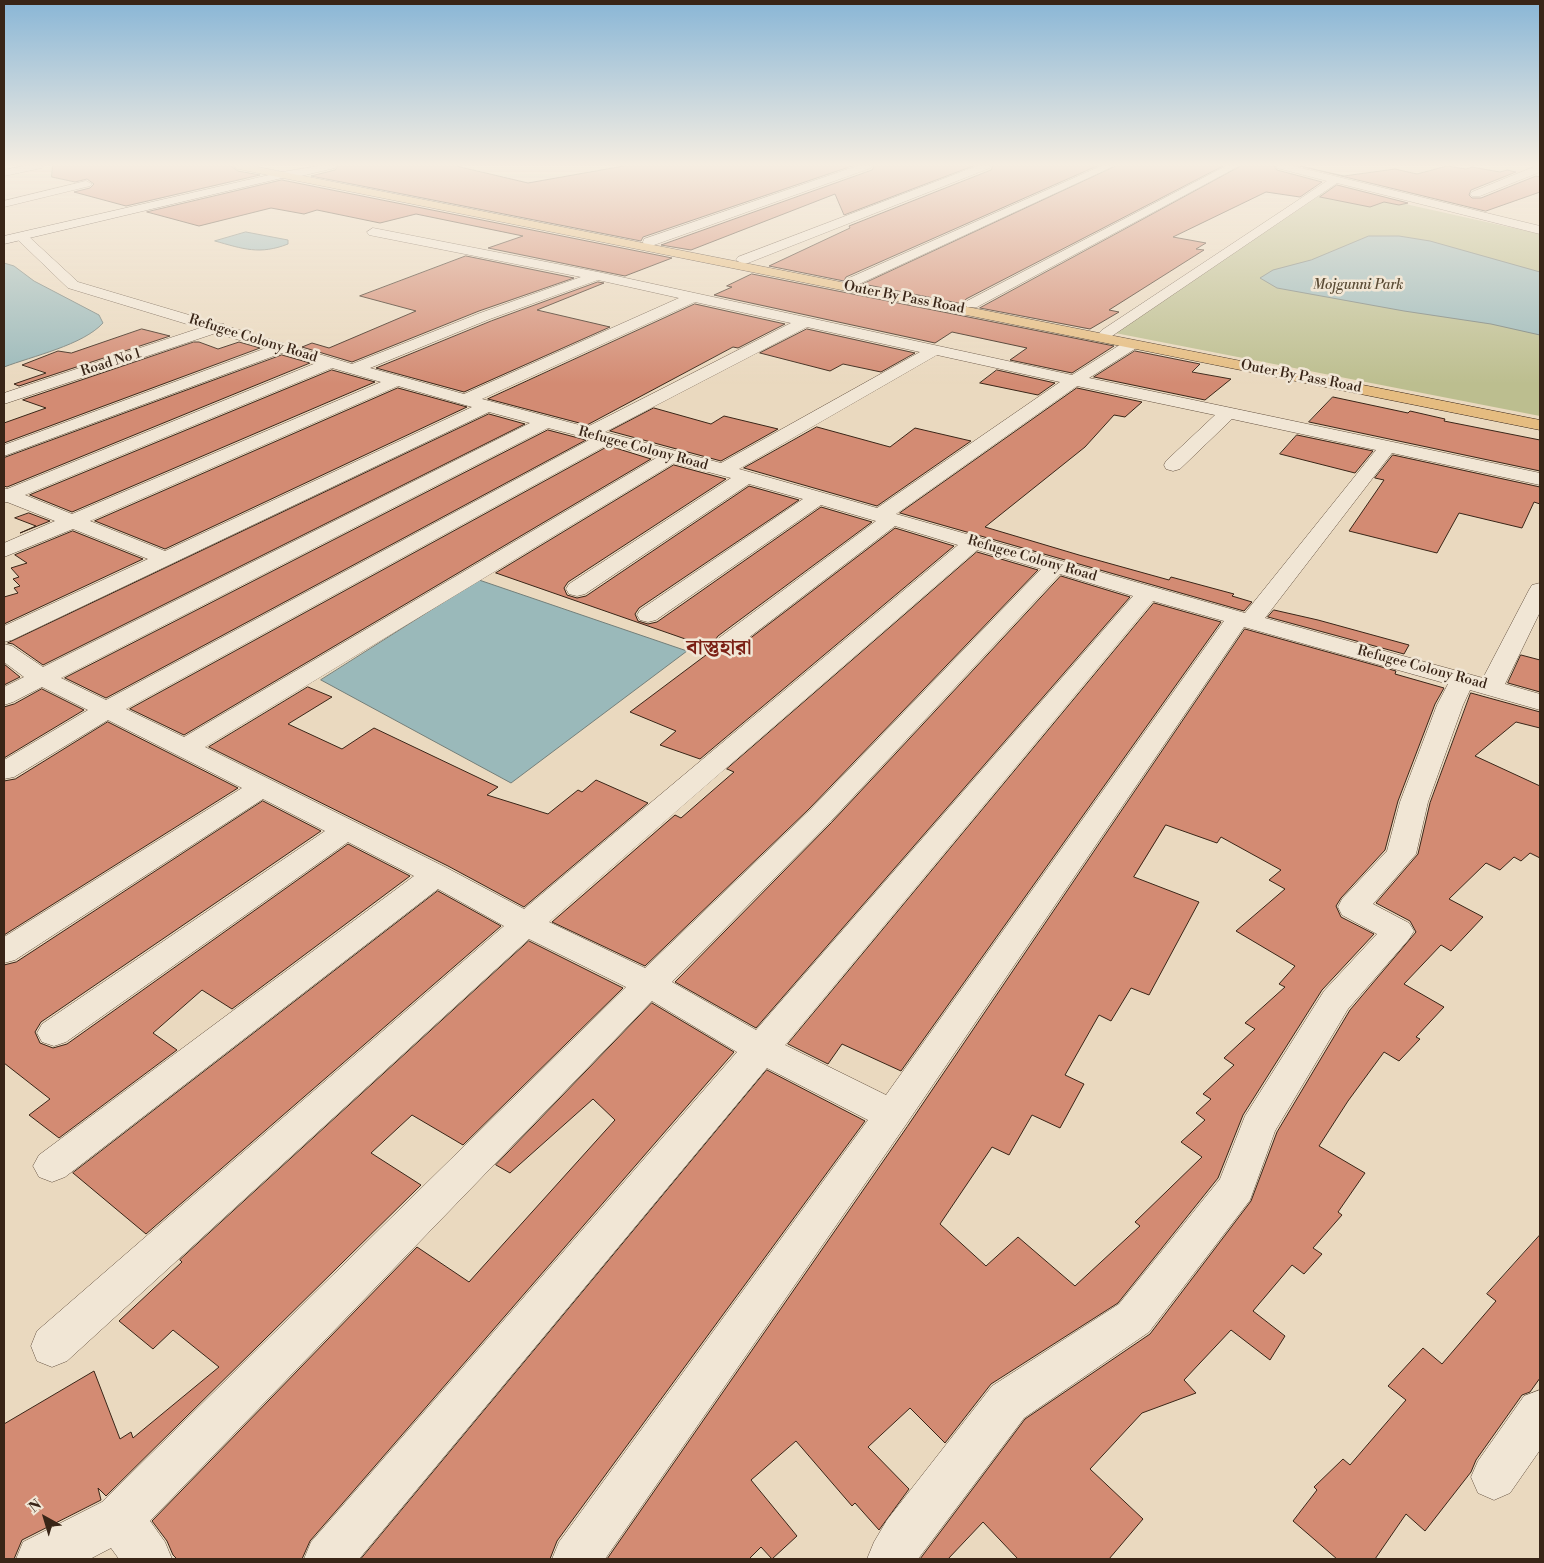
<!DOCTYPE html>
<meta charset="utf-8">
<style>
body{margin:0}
#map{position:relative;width:1544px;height:1563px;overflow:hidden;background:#ead9bf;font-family:"Libre Bodoni",serif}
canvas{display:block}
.frame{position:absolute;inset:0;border:5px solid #392517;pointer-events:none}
.north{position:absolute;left:20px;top:1493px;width:50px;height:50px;-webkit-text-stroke:4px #f1e6d5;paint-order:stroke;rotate:321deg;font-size:14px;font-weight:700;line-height:20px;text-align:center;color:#392517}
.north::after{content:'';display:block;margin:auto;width:18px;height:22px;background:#392517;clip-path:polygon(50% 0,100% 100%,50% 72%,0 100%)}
</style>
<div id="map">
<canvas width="1544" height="1563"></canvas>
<div class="frame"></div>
<div class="north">N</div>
</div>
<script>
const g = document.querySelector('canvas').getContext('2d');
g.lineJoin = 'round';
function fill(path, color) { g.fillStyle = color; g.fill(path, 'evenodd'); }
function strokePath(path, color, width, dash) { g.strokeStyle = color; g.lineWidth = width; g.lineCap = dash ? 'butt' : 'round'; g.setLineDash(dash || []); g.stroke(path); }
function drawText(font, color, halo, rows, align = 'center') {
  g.font = font + ' "Libre Bodoni","Noto Serif Bengali",serif'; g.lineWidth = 5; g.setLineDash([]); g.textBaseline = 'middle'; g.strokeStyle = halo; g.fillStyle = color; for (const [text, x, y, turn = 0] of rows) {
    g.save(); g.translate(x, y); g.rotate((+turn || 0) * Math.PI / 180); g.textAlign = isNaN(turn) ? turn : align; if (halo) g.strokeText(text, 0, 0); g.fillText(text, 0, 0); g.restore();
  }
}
fill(new Path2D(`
 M1335,185L1410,205L1540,234V416L1115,333Z`), '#bcbe8f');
const water = new Path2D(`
 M246,232L288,240V244C260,255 243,249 215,241Z
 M1369,236H1399L1430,241L1540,272V335L1491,324L1404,311L1277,288L1260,278L1273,270L1311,260Z
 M4,263L14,266L34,281L99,315L103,323C83,345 33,356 4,367Z
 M479,580L687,651L511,783L321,680Z`);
fill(water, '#9ab9ba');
strokePath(water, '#737e79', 1);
const building = new Path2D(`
 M53,166H231L238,171L260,175L126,206L74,192L90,188L94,184L87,179L75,182L52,177Z
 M338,166H456L528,183L624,166H852L643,237L641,241L311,176L335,170Z
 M874,166H973L844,215L835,194L691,250L661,245L872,170Z
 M993,166H1097L846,277L844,281L769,266L850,228L849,226L991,170Z
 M1116,166H1223L966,299L963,304L863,284Z
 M1241,166H1274L1277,170L1322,182L1300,197L1266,192L1173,237L1206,243L1196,249L1204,250L1109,310L1119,312L1090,329L980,308Z
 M1300,166L1344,176L1395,169L1417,174L1447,166L1466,169L1472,167L1500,172L1507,170L1516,172L1471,190L1469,195L1472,198H1481L1536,176L1540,177V192L1486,211Z
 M282,180L672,258L625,276L488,248L523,236L416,214L380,223L317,210L304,214L271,208L199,226L147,212Z
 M1337,185L1408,203L1399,205L1384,202L1370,207L1320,197Z
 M466,256L574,278L479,311L352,362L302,347L312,343L329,348L416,311L360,296Z
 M752,274L1114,346L1072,373L1010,360L1027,348L952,332L935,343L714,295L732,287L727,286Z
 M598,282L604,283L537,310L610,327L464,392L376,368L491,321Z
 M695,304L785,324L738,348L733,347L587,425L488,399Z
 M142,329L170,336L19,386L14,384L46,373L22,365L58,351L71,353Z
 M807,329L915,353L881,372L843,364L830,371L760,353Z
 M194,342H199L218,349L239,342L260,348L4,443V423L46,408L23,400Z
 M1135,351L1200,364L1192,372L1231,379L1205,400L1094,377Z
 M282,355L310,363L7,487L4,486V458Z
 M332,370L375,382L72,512L30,495Z
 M997,370L1055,383L1038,395L980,383Z
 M398,388L467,407L165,549L95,521Z
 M1077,388L1142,402L1125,417L1114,415L1085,447L985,527L1079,555L1169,580L1171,577L1234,594L1232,596L1252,602L1244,611L900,513Z
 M1333,397L1408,413L1410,411L1445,419L1444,421L1540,440V471L1309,422Z
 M654,408L711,424L724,416L778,429L721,461L610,431Z
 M489,414L525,424L43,665L13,644L8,643Z
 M817,427L890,447L915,428L971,441L877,506L744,468Z
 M548,430L586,440L106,698L65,678Z
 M1297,435L1373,451L1355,473L1280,454Z
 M609,446L651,459L184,735L130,709Z
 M1393,455L1540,487V504L1534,502L1522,528L1459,513L1437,553L1349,531L1384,480L1375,478Z
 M674,465L726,479L568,582L564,588L567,595L577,598L586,596L749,486L799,500L639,608L635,614L638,621L648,624L657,622L821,507L872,522L718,636L713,643L718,649L727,652L736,649L895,528L954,546L700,759L660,745L676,731L630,712L714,649L496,573Z
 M29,513L50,521L20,533L36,526L15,518Z
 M73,531L143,559L4,624V597L18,593L14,588L20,586L13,579L19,577L11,568L27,563L15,555Z
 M977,552L1038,570L809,809L645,966L552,922L675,815L681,818L734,772L727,769Z
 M1061,576L1130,597L756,1028L675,982L831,823Z
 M1154,603L1221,622L901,1071L842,1044L828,1064L788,1044Z
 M1274,610L1318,620L1409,645L1404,654L1268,617Z
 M1245,629L1396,671L1395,674L1444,688L1435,704L1398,801L1385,850L1341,898L1336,906L1341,917L1374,934L1322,990L1243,1115L1218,1178L1118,1303L991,1384L945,1443L910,1408L868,1447L909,1489L879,1530L855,1503L852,1506L796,1441L751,1480L797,1536L772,1559L761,1547L749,1559H607L907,1127ZM1166,825L1217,843L1221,837L1281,870L1269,880L1285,889L1236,931L1295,966L1279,984L1285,987L1245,1023L1255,1029L1224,1058L1234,1065L1203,1094L1211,1099L1196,1113L1205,1120L1181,1142L1202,1157L1135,1222L1140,1226L1075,1286L1018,1237L986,1266L940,1224L992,1147L1009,1155L1032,1115L1060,1128L1084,1084L1065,1075L1099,1015L1111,1021L1131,988L1149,995L1199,902L1134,877Z
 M1521,655L1540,660V692L1508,683Z
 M4,664L20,677L4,685Z
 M308,687L332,697L288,724L342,749L374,728L498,787L487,795L548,814L578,790L582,792L596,780L648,803L524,907L448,866L209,747Z
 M42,689L84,710L4,758V707L14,704Z
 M1471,693L1540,712V728L1516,722L1475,756L1540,786V858L1530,853L1521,861L1514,857L1500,870L1486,863L1449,899L1483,917L1451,951L1441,945L1404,984L1444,1007L1416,1037L1420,1039L1399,1061L1384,1052L1348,1101L1319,1146L1365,1173L1338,1212L1342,1215L1313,1248L1322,1254L1304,1274L1292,1265L1253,1311L1285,1336L1270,1360L1231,1330L1184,1380L1196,1393L1142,1413L1090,1469L1143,1519L1109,1559H1018L983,1522L948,1559H920L1025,1419L1150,1334L1251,1201L1277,1132L1350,1010L1416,932L1410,921L1376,903L1418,854L1430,803Z
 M108,722L238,788L4,935V781L15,779Z
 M263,801L321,831L41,1022L35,1032L40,1043L53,1048L67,1044L348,844L410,876L232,1009L202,990L153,1033L177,1050L59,1138L29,1115L50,1099L4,1063V965L16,962Z
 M438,891L501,926L146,1234L73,1173Z
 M529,941L623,988L463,1145L412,1115L371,1153L421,1185L106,1496L98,1488L101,1500L22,1540L14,1559H4V1424L94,1371L120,1439L131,1432L133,1438L219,1367L173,1330L153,1349L119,1321L182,1262L180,1260Z
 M652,1003L734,1052L310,1541L302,1559H177L173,1555L167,1541L152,1521L417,1247L469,1282L615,1120L593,1099L510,1173L496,1165Z
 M767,1070L865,1121L557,1541L550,1559H361Z
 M1540,1235V1378L1530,1392L1522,1395L1476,1460L1471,1472L1425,1531L1406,1514L1375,1559H1337L1293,1521L1317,1490L1314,1487L1343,1459L1350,1465L1406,1400L1388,1386L1423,1348L1442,1364L1496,1301L1487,1294Z`);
fill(building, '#d38b73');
strokePath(building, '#392517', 1);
const street = new Path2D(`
 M24,166H43L42,168L4,176V170Z
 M857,166H872L871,168L654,245H644L643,242L644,239Z
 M977,166H991L990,168L748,263L743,264L736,260L738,257Z
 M1101,166H1114L857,285H847L845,282L847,279Z
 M1226,166H1239L977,307H967L965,304L967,301Z
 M1276,166H1293L1540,226V234L1337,183L1112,336H1102L1099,333L1102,330L1327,181L1277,168Z
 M1536,166H1540V172L1480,196H1472L1470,194L1472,192Z
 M86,181L92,184L90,186L4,207V201Z
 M373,228L598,272L1072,375L1126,341H1138L1140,344L1138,347L1089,378L1540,473V485L1392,453L1265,618L1483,678L1529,590L1532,585L1540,583V612L1505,684L1540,694V710L1470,690L1463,705L1428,802L1416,854L1373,904L1409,923L1414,931L1409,939L1348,1009L1275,1131L1250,1200L1149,1332L1024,1418L918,1559H867L874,1542L887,1520L992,1386L1119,1304L1220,1179L1245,1116L1324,991L1377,934L1342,915L1338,907L1342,899L1387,851L1400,802L1437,705L1448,684L1244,627L905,1126L605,1559H552L559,1542L868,1120L767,1068L359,1559H304L311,1542L737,1052L652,1001L150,1521L165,1542L172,1559H119L111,1548L90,1559H16L23,1542L102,1502L626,987L529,939L67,1361L52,1367L37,1361L31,1346L37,1331L504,926L438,889L65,1177L52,1182L39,1177L33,1166L39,1155L414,876L348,842L66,1042L54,1046L42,1042L37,1033L42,1024L325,831L263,799L15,960L4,963V937L242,788L108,720L14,777L4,779V760L88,710L42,687L13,702L4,705V687L24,677L4,662V644L12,646L43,667L530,423L489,412L12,640L4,642V626L148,559L73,529L4,557V543L55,521L7,502L4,503V488L7,489L316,363L282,353L4,456V445L266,348L216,333L4,404V393L200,328L68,288L15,237L21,233L26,234L78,282L216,323L224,324L226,326L352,364L480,313L581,277L369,235L367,232ZM598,280L679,298L464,394L370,368L490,319ZM695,302L791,323L587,427L482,399ZM807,327L920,352L721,463L605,432ZM937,355L1060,382L877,508L739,469ZM332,368L381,382L72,514L25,495ZM398,386L472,407L165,551L90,521ZM1077,386L1215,415L1166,461L1164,465L1166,469L1173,471L1180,469L1232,419L1376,450L1245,613L896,514ZM548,428L591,439L106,700L61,678ZM609,444L656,458L184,737L126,709ZM674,463L731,478L569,584L566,589L569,594L577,596L585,594L749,484L803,499L640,610L637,615L640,620L648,622L656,620L821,505L876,521L719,638L715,643L719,648L727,650L735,648L895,526L958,545L524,909L447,868L205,747ZM977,550L1041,569L810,810L645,968L549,922ZM1060,574L1133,596L756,1030L672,982L830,822ZM1153,601L1224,621L886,1095L785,1045Z
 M1540,1390V1450L1510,1493L1494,1500L1478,1493L1471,1477L1478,1461L1524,1396Z`);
const secondary = new Path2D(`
 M318,166H336L335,168L301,176L282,178L4,244V236L282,172Z`);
const primary = new Path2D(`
 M233,166H253L1540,420V430L238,169Z`);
strokePath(street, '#655241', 1);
strokePath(secondary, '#392517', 1);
strokePath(primary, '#392517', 1);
fill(street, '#f1e6d5');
fill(secondary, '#f1e6d5');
fill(primary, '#e5bc80');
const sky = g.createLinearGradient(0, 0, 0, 384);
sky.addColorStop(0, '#89b6d6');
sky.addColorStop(0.43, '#f6eee2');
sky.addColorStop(1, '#f6eee200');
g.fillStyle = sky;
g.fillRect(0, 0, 1544, 384);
drawText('italic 14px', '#5a4b35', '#f1e6d5', [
 ["Mojgunni Park",1358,286]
]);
drawText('14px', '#392517', '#f1e6d5', [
 ["Outer By Pass Road",904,298,11],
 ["Refugee Colony Road",253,339,17],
 ["Road No 1",111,363,-18],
 ["Outer By Pass Road",1301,377,11],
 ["Refugee Colony Road",643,449,15],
 ["Refugee Colony Road",1032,559,16],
 ["Refugee Colony Road",1422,668,15]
]);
drawText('bold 21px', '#7a1f14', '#f1e6d5', [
 ["বাস্তুহারা",719,649]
]);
</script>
